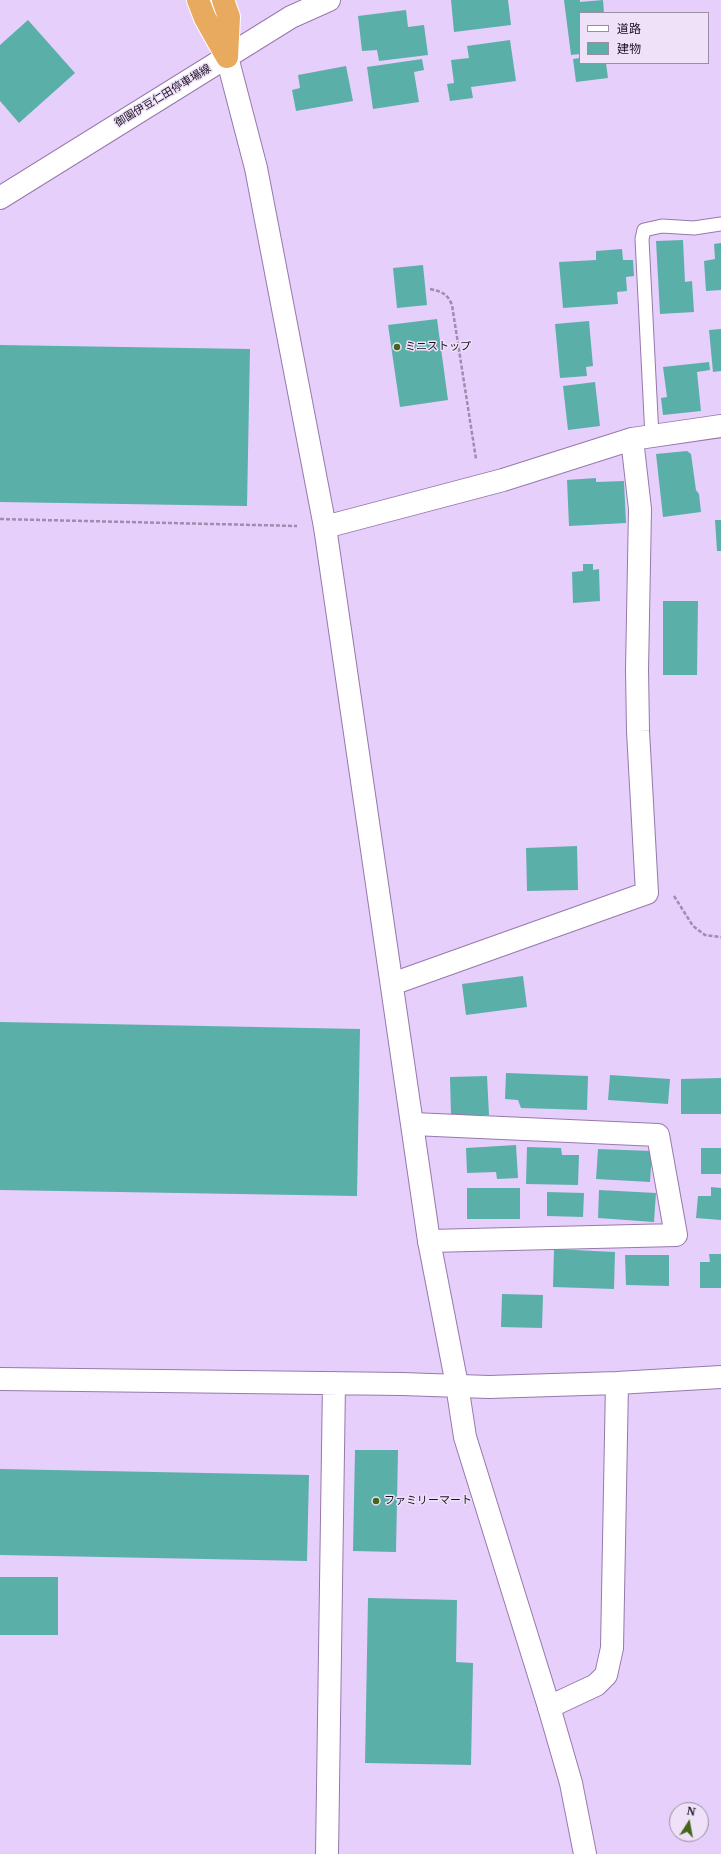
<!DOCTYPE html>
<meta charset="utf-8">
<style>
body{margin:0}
#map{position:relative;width:721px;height:1854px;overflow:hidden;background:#e7cffb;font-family:"Noto Serif","Noto Sans JP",serif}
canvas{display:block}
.legend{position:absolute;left:579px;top:12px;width:130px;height:52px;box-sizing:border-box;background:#eee1f8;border:1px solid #9a8ea3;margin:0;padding:5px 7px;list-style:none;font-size:12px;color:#1c1124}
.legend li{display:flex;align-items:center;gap:8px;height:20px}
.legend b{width:20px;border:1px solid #9a8ea3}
.north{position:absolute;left:669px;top:1802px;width:40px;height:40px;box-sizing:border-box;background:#eee1f8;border:1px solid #9a8ea3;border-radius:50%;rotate:11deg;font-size:11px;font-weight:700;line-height:16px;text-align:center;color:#1c1124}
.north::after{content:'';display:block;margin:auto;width:14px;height:18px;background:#45651b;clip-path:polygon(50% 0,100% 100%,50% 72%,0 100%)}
</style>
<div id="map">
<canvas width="721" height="1854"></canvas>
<ul class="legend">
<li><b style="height:5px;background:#fff"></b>道路</li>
<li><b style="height:11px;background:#5bafa9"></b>建物</li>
</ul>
<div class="north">N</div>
</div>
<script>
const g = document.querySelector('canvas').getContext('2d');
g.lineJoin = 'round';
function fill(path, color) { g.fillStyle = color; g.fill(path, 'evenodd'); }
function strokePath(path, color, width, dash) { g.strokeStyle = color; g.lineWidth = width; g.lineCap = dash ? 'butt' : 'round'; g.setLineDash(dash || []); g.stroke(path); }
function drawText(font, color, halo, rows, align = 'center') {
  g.font = font + ' "Noto Serif","Noto Sans JP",serif'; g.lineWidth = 3; g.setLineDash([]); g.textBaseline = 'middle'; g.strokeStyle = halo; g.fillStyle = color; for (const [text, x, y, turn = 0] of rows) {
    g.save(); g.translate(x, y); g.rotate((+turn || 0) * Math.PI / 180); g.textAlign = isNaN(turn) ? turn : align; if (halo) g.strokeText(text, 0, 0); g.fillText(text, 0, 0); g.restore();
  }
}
fill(new Path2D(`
 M451,0H508L511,25L454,32Z
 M564,0H580V2L603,0L604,13H580V54L571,55Z
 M406,10L408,27L424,25L428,55L379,61L377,50L362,51L358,16Z
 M28,20L75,73L19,123L0,101V45Z
 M510,40L516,81L471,87L473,98L450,101L447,84L454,83L451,60L469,58L467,46Z
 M580,58V63H606L608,78L576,82L573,59Z
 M422,59L424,70L414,72L419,102L373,109L367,67Z
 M346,66L353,101L296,111L292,90L300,88L298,75Z
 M683,240L685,282L692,281L694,312L660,314L656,241Z
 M721,243V290L706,291L704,261L715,259L714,244Z
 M622,249L623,260H633L634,276L626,277L627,291L617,292L618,304L563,308L559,262L596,260V251Z
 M423,265L427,305L397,308L393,268Z
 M437,319L448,400L400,407L388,325Z
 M589,321L593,366L586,367L587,376L560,378L555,324Z
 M721,329V371L713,372L709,330Z
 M0,345L250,349L247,506L0,502Z
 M709,362L710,370L697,372L701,411L663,415L661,398L667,397L663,367Z
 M595,382L600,426L568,430L563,386Z
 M687,451L691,454L696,490L699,494L701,512L663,517L656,454Z
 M596,478V482L624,481L626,523L569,526L567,480Z
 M715,520H721V551H717Z
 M583,564H593V570L599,569L600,601L573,603L572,572L583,571Z
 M663,601H698L697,675H663Z
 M577,846L578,890L527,891L526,848Z
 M523,976L527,1007L466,1015L462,984Z
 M0,1022L360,1029L357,1196L0,1190Z
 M506,1073L588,1076L587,1110L521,1108L518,1100L505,1099Z
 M610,1075L670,1079L668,1104L608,1100Z
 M487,1076L489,1115L451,1116L450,1077Z
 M721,1078V1114H681V1079Z
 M516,1145L518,1178L497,1179L496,1172L467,1173L466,1148Z
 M527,1147L561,1148L562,1155H579L578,1185L526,1184Z
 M701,1148H721V1174H701Z
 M598,1149L652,1151L650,1182L596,1179Z
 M711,1187L721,1188V1220L696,1218L698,1196H711Z
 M467,1188H520V1219H467Z
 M599,1190L656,1193L654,1222L598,1218Z
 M547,1192L584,1193L583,1217L547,1216Z
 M554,1249L615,1252L614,1289L553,1287Z
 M709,1254H721V1288H700V1262H710Z
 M625,1255H669V1286L626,1285Z
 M502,1294L543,1295L542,1328L501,1327Z
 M355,1450H398L396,1552L353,1551Z
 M0,1469L309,1475L307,1561L0,1555Z
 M0,1577H58V1635H0Z
 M368,1598L457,1600L456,1662L473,1663L471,1765L365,1763Z`), '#5bafa9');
const lane = new Path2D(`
 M652,437L642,239L644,230L662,226L694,228L721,224`);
const street = new Path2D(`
 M325,527L503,480L632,439L721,426
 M392,984L647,893L638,731L637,670L640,509L632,439
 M413,1124L658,1135L676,1235L429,1241
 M0,1379L402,1384L489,1387L617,1383L721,1377
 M549,1707L596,1685L606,1675L612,1648L617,1383
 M327,1854L334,1383`);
const secondary = new Path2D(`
 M227,57L256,168L325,527L429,1241L457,1385L465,1437L549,1707L571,1783L585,1854
 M0,198L291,17L329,0`);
const highway = new Path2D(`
 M198,0L205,18L227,57
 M223,0L229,17L227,57`);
strokePath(lane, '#9679ac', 15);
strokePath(street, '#9679ac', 24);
strokePath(secondary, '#9679ac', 24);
strokePath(highway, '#fff', 24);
strokePath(new Path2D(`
 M430,289C442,292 447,293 452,305L476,459
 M0,519L297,526
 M674,896L693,926L705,935L721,937`), '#a08caf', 2.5, [4, 2]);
strokePath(lane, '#fff', 13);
strokePath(street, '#fff', 22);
strokePath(secondary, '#fff', 22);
strokePath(highway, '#e8aa5f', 22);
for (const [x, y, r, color] of [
 [397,347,4,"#45651b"],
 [376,1501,4,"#45651b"]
]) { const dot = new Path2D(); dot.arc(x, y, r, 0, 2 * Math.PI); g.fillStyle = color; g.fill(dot); strokePath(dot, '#eee1f8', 1.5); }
drawText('11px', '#1c1124', '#eee1f8', [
 ["御園伊豆仁田停車場線",163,96,-31]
]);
drawText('11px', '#1c1124', '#eee1f8', [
 ["ミニストップ",405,347],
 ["ファミリーマート",384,1501]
], 'left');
</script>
